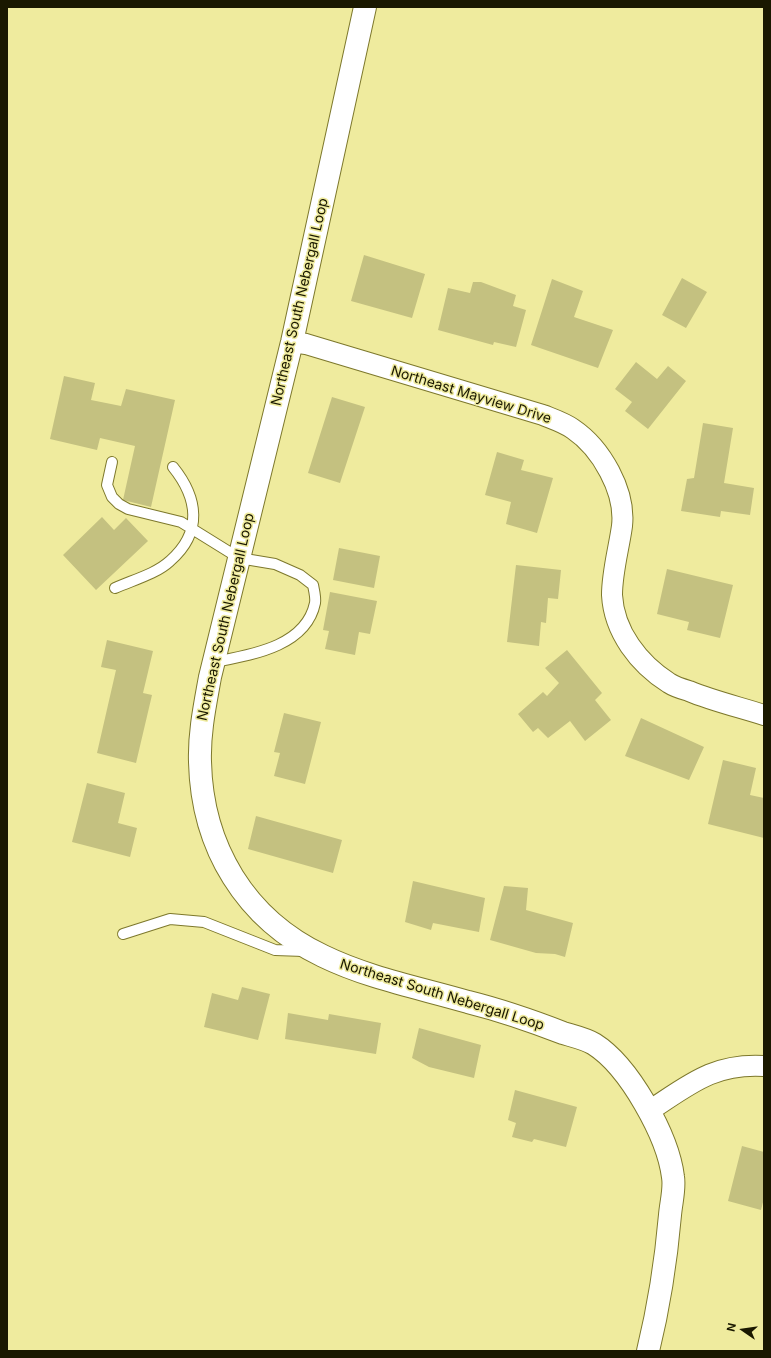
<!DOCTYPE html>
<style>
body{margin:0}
#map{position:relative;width:771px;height:1358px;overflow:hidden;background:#efeb9e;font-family:Inter,sans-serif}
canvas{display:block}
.frame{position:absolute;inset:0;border:8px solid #1a1800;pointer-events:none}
.north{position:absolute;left:723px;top:1310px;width:40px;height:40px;-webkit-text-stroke:3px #efeb9e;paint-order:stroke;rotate:283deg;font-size:11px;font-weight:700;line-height:16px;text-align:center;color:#1a1800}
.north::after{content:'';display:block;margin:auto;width:14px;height:18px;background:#1a1800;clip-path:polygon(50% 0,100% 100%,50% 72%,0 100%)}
</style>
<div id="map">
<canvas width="771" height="1358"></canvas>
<div class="frame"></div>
<div class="north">N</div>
</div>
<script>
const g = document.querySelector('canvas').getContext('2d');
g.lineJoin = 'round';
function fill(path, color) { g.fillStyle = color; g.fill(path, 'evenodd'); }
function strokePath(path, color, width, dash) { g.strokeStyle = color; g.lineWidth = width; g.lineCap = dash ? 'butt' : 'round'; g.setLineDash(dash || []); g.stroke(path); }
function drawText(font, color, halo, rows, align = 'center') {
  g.font = font + ' Inter,sans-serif'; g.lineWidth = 3; g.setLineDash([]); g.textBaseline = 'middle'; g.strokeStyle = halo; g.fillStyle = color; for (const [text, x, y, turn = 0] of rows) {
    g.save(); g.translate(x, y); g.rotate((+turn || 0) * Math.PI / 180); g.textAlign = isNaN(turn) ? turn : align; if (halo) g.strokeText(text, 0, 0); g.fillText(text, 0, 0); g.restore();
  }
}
fill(new Path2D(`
 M364,255L425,274L412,318L351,301Z
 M682,278L707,292L686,328L662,315Z
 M552,279L583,291L574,317L613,330L598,368L531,345Z
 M473,282H481L516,295L513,306L526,310L516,347L494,342L493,345L438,330L448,288L470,293Z
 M636,362L657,379L668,366L686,381L648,429L625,411L632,402L615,389Z
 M64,376L95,383L91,400L121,406L126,389L175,400L151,507L123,500L135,446L100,438L97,450L50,439Z
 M332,397L365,407L340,483L308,473Z
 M703,423L733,428L724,483L754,488L750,515L721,511L720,517L681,511L687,479L694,478Z
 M497,452L524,460L521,470L553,478L537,533L506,524L511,502L485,495Z
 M102,517L114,530L126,518L148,541L96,590L63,555Z
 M339,548L380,556L374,588L333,580Z
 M516,565L561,570L558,599L548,598L546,623L541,622L539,646L507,642Z
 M667,569L733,585L720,638L687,630L689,622L657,614Z
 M330,592L377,601L370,634L359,632L355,655L325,649L329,631L323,630Z
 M107,640L153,651L143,693L152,695L136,763L97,753L116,670L101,667Z
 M567,650L602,693L595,700L611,720L585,741L570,721L548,738L538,728L533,732L518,714L543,692L547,696L559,683L545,668Z
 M284,713L321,722L305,784L274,776L280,753L274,752Z
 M641,718L704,747L689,780L625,756Z
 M723,760L756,768L750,795L764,798V838L708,824Z
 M87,783L125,793L118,823L137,828L130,857L72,842Z
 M256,816L342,840L333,873L248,849Z
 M413,881L485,898L479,932L433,923L431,930L405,922Z
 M504,886L528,888L526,910L573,923L565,957L555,954L536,953L490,940Z
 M242,987L270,994L258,1040L204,1027L212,993L238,1000Z
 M288,1013L328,1020L329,1014L381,1023L376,1054L285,1039Z
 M419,1028L481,1045L474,1078L429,1067L412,1058Z
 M515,1090L577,1107L566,1147L534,1139L532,1142L512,1137L516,1123L508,1120Z
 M742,1146L764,1152V1198L761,1210L728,1201Z`), '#c4c180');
const lane = new Path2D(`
 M112,462L107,485L112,497L119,504L128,509L181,522L239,558L275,564L300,575L313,585C314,590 316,598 315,603C306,647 250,655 214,662
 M115,588C133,580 156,574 170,561C203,532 198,498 173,467
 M123,934L170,919L204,922L275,950L304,951`);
const street = new Path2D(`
 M292,342L306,344L543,415C553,419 565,423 573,429C601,448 626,491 622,526C619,548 612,572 612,595C614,632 639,664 669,683C675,687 682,689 689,691C713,701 739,707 764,715
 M649,1111C689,1085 713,1063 764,1066`);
const secondary = new Path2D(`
 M365,7L292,342L210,677C205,705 199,733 200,762C202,847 245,919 323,956C368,978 420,988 468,1002C500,1010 532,1021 563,1033C573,1036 586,1039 594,1044C629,1066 668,1136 673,1177C675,1188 671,1203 670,1215C666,1261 659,1306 648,1351`);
strokePath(lane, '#7d782c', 12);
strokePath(street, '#7d782c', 22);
strokePath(secondary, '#7d782c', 24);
strokePath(lane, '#fff', 10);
strokePath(street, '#fff', 20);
strokePath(secondary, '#fff', 22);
drawText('14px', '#1a1800', '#efeb9e', [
 ["Northeast South Nebergall Loop",300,302,-77],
 ["Northeast Mayview Drive",471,395,17],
 ["Northeast South Nebergall Loop",226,617,-77],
 ["Northeast South Nebergall Loop",442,995,17]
]);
</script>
